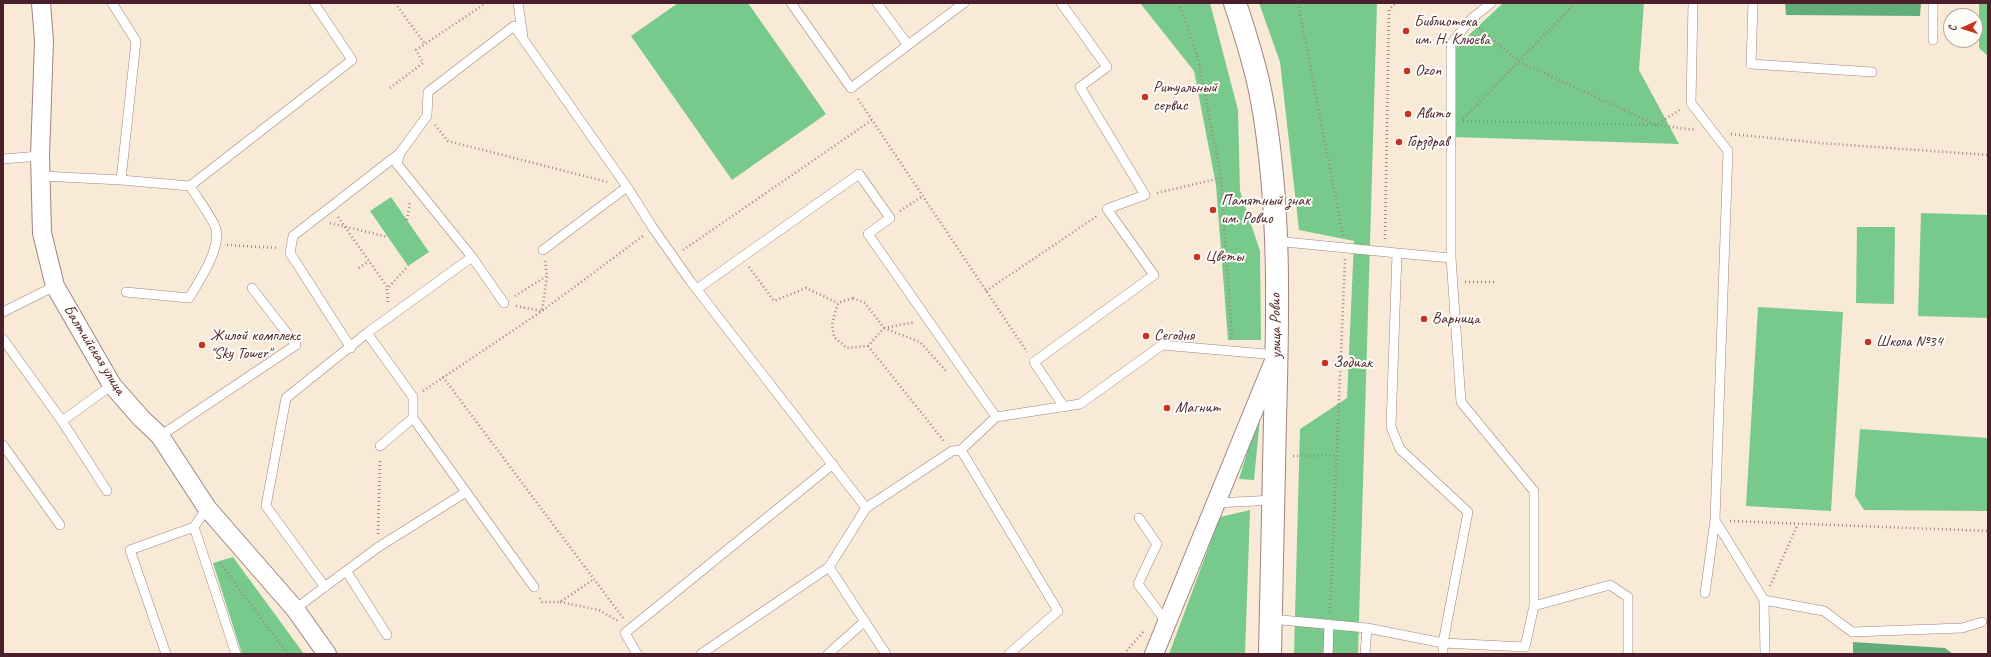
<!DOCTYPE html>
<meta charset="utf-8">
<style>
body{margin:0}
#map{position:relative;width:1991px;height:657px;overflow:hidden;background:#f8ead7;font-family:Caveat,sans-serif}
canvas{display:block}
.frame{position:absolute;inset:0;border:4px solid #4a1f2b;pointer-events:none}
.north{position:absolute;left:1943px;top:8px;width:40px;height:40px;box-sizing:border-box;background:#fdfcf7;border:1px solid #b5a4a5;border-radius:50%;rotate:267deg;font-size:11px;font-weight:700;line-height:16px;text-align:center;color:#4a1f2b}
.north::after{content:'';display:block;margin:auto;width:14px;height:18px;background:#c8321e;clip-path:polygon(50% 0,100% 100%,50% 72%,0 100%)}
</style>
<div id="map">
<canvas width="1991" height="657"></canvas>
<div class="frame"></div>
<div class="north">С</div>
</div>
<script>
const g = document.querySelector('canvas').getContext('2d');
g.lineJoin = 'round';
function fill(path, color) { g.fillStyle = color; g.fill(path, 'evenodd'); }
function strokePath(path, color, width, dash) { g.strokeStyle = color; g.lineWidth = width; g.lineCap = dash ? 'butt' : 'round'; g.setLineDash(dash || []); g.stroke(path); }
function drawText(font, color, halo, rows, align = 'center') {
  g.font = font + ' Caveat,sans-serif'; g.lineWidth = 4; g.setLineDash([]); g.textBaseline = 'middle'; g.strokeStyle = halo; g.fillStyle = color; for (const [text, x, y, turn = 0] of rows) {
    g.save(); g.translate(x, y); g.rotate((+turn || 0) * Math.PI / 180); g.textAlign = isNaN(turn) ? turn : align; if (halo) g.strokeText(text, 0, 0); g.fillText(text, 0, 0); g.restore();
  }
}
fill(new Path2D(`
 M678,3H748L826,114L732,180L631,36Z
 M1140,3H1210L1238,110L1240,191L1260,251L1261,340H1228L1216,185L1194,71Z
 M1259,3H1377L1358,654H1294L1300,429L1347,398L1354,241L1299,230L1280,62Z
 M1503,3H1644L1639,70L1679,144L1452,137L1455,48Z
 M1979,3H1988V56L1979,48Z
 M391,197L429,252L408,266L370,211Z
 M1921,213L1988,215V318L1918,316Z
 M1857,227H1895L1894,304L1856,303Z
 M1758,307L1843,312L1831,511L1746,506Z
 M1261,408L1254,480L1239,479Z
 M1860,429L1988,438V511L1864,510L1855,496Z
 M1250,510L1245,654H1169L1220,517Z
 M233,557L304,654H242L213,563Z`), '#78ca8c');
fill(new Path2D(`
 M1785,3H1921L1920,16L1786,15Z
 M1853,642L1945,648L1953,654H1853Z`), '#62ae78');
const service = new Path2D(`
 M518,3L523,37
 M791,3L851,88L964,3
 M877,3L908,45
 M1061,3L1107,67L1080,87L1145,195L1107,209L1154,275L1034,362L1064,407
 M1693,3L1691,103L1728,151L1715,520L1764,600L1765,654
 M1753,3L1751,64L1872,72
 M1933,3V40
 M3,159L40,156
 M42,176L121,180L136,41L112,3
 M121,180L190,186C198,199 209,213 215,226C223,247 199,281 189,298L126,292
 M190,186L352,60L314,3
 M1275,241L1397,253L1391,427L1400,449L1468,512L1443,643V654
 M543,250L627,187
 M1397,253L1451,258V44L1470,20L1491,3
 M472,257L504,303
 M1451,258L1461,402L1534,491V606
 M697,289L859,174L890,218L868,234L996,417
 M3,312L55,286
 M3,339L62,421L107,491
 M351,348L290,253L293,236L400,153
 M62,421L112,385
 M160,436L296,345L252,288
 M3,445L60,525
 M380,446L413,418
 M466,492L534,587
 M1216,503L1274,500
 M1139,518L1157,544L1138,584L1167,623
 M194,527L236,654
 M829,567L866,508L952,451L961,450
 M347,572L387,635
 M325,587L266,506L286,398L367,333L472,257L397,164L400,153L427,116L428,92L514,26L627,187L653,228L691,282L866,508
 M1705,593L1715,520
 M1764,600L1824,611L1852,632L1962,628L1982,622
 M295,609L377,548L466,492L413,418V397L367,333
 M1271,619L1367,628L1443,643L1525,647L1534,606L1610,585L1628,597V654
 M166,654L130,550L194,527L207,508
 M637,654L625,633L833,464
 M701,654L829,567L886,654
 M828,654L865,621
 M1009,654L1058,611L961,450L996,417L1080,404L1162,345L1277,355
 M1328,654L1329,624
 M1365,654L1367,628`);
const minor = new Path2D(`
 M41,3L44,41L40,156L42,233L55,286L112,385L141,418L160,436L207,508L295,609L327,654
 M1154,654L1274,361`);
const secondary = new Path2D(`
 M1235,3C1245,33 1255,64 1261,95C1281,201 1278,313 1275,420C1274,498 1272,576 1270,654`);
strokePath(service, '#a18481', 10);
strokePath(minor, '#a18481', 20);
strokePath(secondary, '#a18481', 24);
strokePath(new Path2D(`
 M395,3L425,44
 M1179,3L1198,58L1221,178L1232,339
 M1298,3L1343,236
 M1823,7L1828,3
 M1479,28L1520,62L1656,125L1696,130
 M390,88L423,63L416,50L486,3
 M858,99L1027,352
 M1463,119L1575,3
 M1463,121L1656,125L1681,109
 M435,125L448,141L607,182
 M1731,134L1820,143L1988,155
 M1157,193L1221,178
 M900,211L923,196
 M338,217L388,288
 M407,220L410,201
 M330,223L388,237
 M1385,239L1389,10L1396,3
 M227,245L278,248
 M683,250L872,120
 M749,267L774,301L806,288L838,303
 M359,268L369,261
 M1465,282H1495
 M986,291L1097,216
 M515,296L547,276
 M853,298L865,303L884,328L868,346L847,348L834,337L832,324L838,303Z
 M388,302L387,289L408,266
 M516,306L542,311L547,276L545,261
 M884,328L920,342L947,372
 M884,328L915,322
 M868,346L944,441
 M443,377L623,618
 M423,391L542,311L643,236
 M1293,456L1336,455
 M1730,521L1988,531
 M378,534L380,459
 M220,563L288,654
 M1770,586L1798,524
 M540,598L542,602H560L594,579
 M560,602L599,610L620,622
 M1330,612L1345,259
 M1124,654L1143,632`), '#a18481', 2.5, [1, 3]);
strokePath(service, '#fff', 9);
strokePath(minor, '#fff', 18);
strokePath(secondary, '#fff', 22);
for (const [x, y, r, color] of [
 [1406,31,4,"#c8321e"],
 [1407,71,4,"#c8321e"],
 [1145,97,4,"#c8321e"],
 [1408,114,4,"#c8321e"],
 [1399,142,4,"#c8321e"],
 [1213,210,4,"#c8321e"],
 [1197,257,4,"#c8321e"],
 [1424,319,4,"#c8321e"],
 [1146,336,4,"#c8321e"],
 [1868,342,4,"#c8321e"],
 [202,345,4,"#c8321e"],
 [1325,363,4,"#c8321e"],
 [1167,408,4,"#c8321e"]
]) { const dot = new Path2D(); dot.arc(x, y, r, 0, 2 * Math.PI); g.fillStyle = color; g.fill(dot); strokePath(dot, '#fdfcf7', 1.5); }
drawText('16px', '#4a1f2b', '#fdfcf7', [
 ["Библиотека",1414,22],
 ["им. Н. Клюева",1414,40],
 ["Ozon",1415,71],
 ["Ритуальный",1153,88],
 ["сервис",1153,106],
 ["Авито",1416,114],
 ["Горздрав",1407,142],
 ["Памятный знак",1221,201],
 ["им. Ровио",1221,219],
 ["Цветы",1205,257],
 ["Варница",1432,319],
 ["Жилой комплекс",210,336],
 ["\"Sky Tower\"",210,354],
 ["Сегодня",1154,336],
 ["Школа №34",1876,342],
 ["Зодиак",1333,363],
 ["Магнит",1175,408]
], 'left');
drawText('16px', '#4a1f2b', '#fdfcf7', [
 ["улица Ровио",1276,326,-91],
 ["Балтийская улица",94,350,58]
]);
</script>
